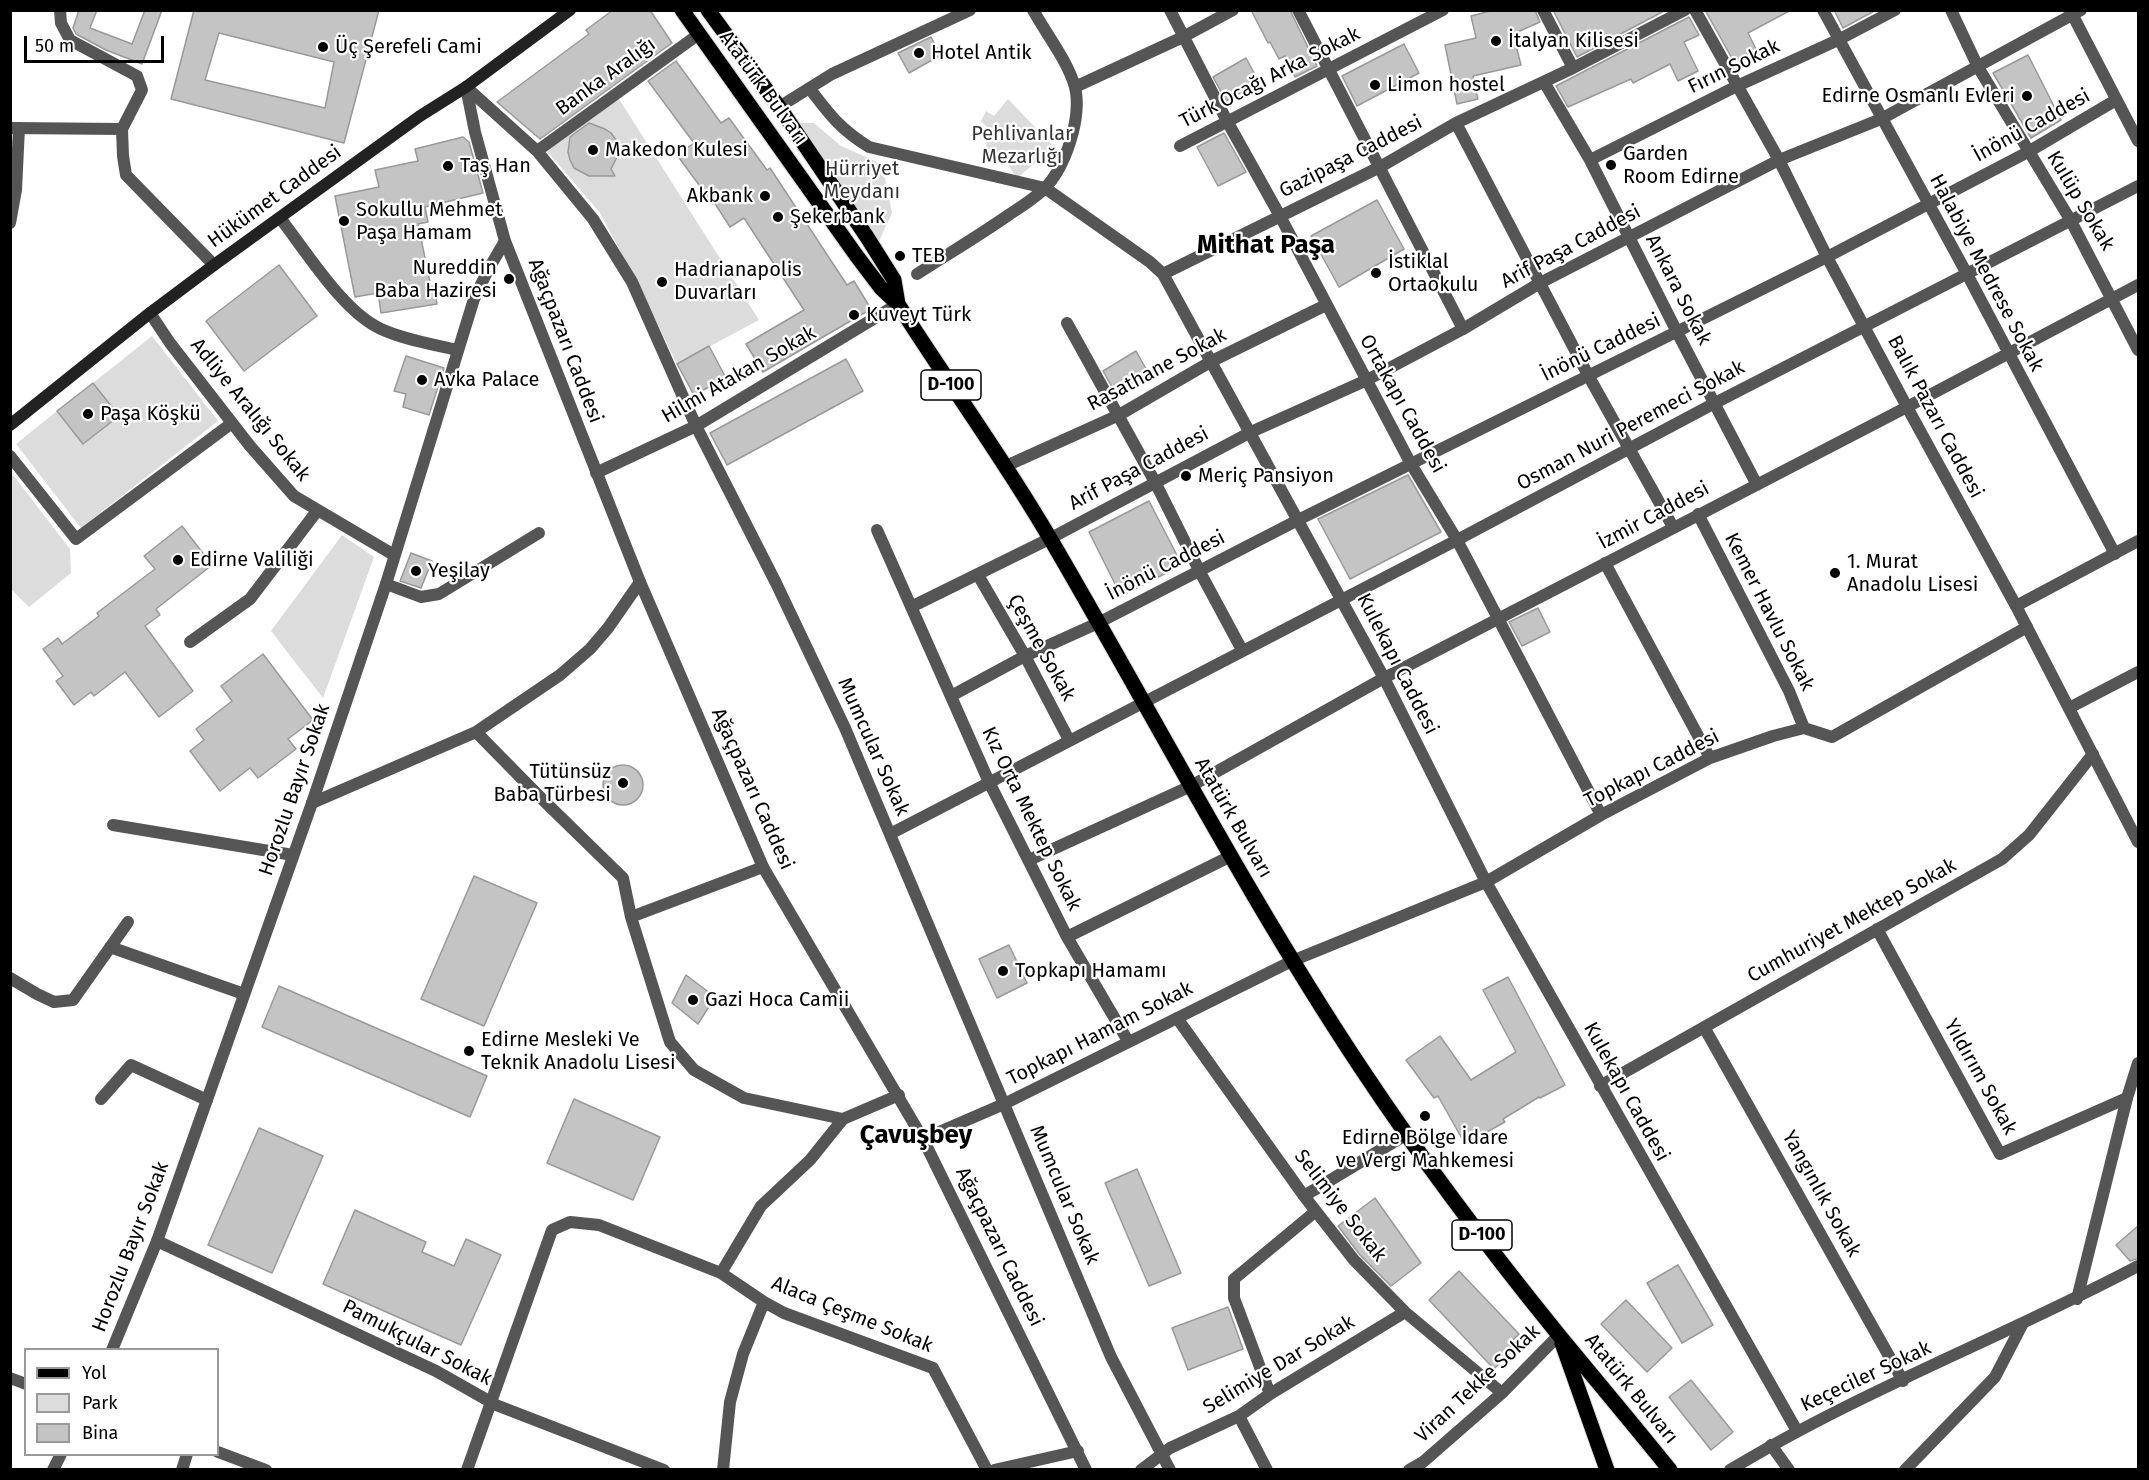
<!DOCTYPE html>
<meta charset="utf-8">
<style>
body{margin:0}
#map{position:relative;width:2149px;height:1480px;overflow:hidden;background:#fff;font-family:"Fira Sans",sans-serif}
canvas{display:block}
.frame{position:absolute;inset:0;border:12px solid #000;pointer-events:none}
.legend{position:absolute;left:24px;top:1348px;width:195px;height:108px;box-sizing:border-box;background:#fff;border:2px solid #999;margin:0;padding:8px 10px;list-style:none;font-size:18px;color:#000}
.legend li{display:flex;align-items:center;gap:12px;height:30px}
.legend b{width:30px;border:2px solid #999}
.scale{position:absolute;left:24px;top:36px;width:140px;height:27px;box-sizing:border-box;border:3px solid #000;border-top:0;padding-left:8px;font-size:18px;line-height:21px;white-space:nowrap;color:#000;-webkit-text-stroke:4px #fff;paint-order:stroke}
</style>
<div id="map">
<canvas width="2149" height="1480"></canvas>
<div class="frame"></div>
<ul class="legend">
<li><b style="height:8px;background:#000"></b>Yol</li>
<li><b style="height:16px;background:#dcdcdc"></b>Park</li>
<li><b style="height:16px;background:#c4c4c4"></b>Bina</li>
</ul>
<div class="scale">50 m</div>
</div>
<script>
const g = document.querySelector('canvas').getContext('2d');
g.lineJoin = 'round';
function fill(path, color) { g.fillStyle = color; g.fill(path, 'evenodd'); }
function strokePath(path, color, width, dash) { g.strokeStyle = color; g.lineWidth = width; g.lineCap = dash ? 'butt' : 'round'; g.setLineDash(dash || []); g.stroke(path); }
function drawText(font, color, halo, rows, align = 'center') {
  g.font = font + ' "Fira Sans",sans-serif'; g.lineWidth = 4.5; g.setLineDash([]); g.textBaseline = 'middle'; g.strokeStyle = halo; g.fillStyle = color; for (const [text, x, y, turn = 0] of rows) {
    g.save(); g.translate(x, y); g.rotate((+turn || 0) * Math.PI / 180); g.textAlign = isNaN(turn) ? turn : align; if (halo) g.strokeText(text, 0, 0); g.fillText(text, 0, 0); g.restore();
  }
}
fill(new Path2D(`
 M619,99L759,320L677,364L642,292L600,213L546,150Z
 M1008,99L1054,147L1017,178L999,152L986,150L988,128L981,121L986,111L994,116Z
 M792,123H814L841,146L882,164L892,213L879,241Z
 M152,336L218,421L81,528L16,444L57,411L84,444L118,416L93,383Z
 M10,471L70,549L71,573L29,607L11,589Z
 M342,535L374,557L323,698L271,631Z`), '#dcdcdc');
const building = new Path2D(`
 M79,10H97L90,28L132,44L145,10H162L142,64L106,50L76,34L73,28Z
 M194,10H379L344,143L171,99ZM219,33L334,62L325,108L205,80Z
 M613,10H650L672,43L540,139L497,102L589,34L586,30Z
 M1251,10H1290L1317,66L1295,77L1285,56L1279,59L1270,42L1268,43Z
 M1494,10H1535L1540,22L1513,34L1521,65L1473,76L1478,99L1457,104L1445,45L1476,38L1471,16Z
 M1553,10H1666L1577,57Z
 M1705,10H1791L1748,33L1756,49L1734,62Z
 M1834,10H1876L1843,28Z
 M1689,17L1699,35L1684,42L1698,71L1678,81L1670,64L1633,83L1631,79L1568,107L1556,86Z
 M931,37L941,55L909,73L898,53Z
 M1404,44L1419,73L1357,106L1342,76Z
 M2028,55L2061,120L2031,138L1993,73Z
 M1246,58L1259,82L1226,101L1213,77Z
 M676,61L721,123L729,118L767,170L770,168L847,285L854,281L871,309L763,372L746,344L804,310L744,218L730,227L714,202L713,204L677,155L694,143L648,81Z
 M589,123L605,129L611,133L624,151L618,155L611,169L615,176H589L574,168L570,160L568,152L570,137Z
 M1224,133L1246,172L1218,186L1197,147Z
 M463,137L469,142L483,193L425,207L428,222L418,224L431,287L434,286L437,304L381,313L378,293L355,297L335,196L379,187L375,170L418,161L415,149Z
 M1377,200L1404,249L1339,287L1311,236Z
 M279,265L317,316L244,371L206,321Z
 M709,346L726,378L694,395L677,364Z
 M1136,351L1150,376L1117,396L1103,371Z
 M406,356L444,368L429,415L403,407L406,394L394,391Z
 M846,359L863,391L727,465L710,433Z
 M93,383L119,416L83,444L57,411Z
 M1408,475L1441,532L1350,579L1318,519Z
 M1149,501L1182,565L1121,596L1089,532Z
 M182,526L212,565L156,609L160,615L145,626L193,691L159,717L125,672L94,696L91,692L74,705L56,681L63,676L43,649L58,638L62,644L99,616L97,613L155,569L144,556Z
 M411,553L432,561L421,588L400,581Z
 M1538,608L1550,632L1522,646L1509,622Z
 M263,654L313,720L288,739L296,749L258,778L250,768L220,791L190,751L204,740L196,729L232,701L221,686Z
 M603 785a20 20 0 1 1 40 0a20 20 0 1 1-40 0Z
 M474,876L537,903L484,1026L421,999Z
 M1009,945L1027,983L997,998L979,959Z
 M686,975L715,997L698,1024L672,1003Z
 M1508,977L1565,1085L1540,1098L1539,1097L1503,1119L1505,1122L1465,1144L1438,1096L1434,1098L1406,1060L1440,1036L1471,1080L1516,1052L1483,990Z
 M279,986L487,1076L470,1117L262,1027Z
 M574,1099L660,1137L633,1200L547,1163Z
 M259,1128L323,1156L272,1273L208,1245Z
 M1137,1169L1181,1273L1149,1286L1105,1183Z
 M1375,1198L1421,1263L1391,1286L1360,1255L1338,1226Z
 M355,1210L426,1242L422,1252L454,1266L466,1239L501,1255L461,1345L323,1284Z
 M2139,1225V1258L2130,1261L2116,1245Z
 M1678,1265L1713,1325L1682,1343L1647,1283Z
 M1459,1271L1519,1334L1509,1344L1514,1349L1494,1369L1429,1300Z
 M1626,1300L1672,1348L1647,1372L1601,1324Z
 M1228,1307L1243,1349L1188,1370L1172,1328Z
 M1691,1380L1733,1432L1711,1450L1669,1397Z`);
fill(building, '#c4c4c4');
strokePath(building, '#999', 1.5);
const primary = new Path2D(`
 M682,10L856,255L881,288L898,304C948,383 1004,459 1051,540C1154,716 1248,898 1361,1068C1422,1160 1489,1249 1558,1334C1595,1379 1633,1424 1670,1470
 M708,10L779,107L867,237L894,280L898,304
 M1562,1343L1607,1470`);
strokePath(primary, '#dbdbdb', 17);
strokePath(new Path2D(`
 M810,89C830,115 840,129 869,147L1045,188
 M10,456L76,539L232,423
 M190,642L250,599L317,511`), '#555', 12);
strokePath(new Path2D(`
 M60,10L61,23L70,40L137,76L142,90L122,129
 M1170,10L1227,121L1280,216L1411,464L1457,540L1601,815
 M1298,10L1463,329
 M1543,10L1573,68
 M1823,10L1967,274L2115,554
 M1951,10L1978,67L2071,221L2138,350
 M2070,10L2138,141
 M1544,82L1590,160L1677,332L1757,485
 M466,87L537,151L593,219L632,282L696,426L776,583L845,728L1111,1357L1170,1470
 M1075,87L1183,37L1233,10
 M1456,123L1588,375L1673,527
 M1180,146L1443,10
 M537,151L699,34
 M1590,160L1737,86L1838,40L1895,10
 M1045,188L1150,262L1163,274L1384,678L1486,882L1797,1431
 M280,218C306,251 343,312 381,329C405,340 432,344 457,350
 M10,223L16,190L19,128
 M917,274C948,254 980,235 1010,214C1021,207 1033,199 1043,190C1066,168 1082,117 1075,87C1067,60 1047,35 1033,10
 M1163,274L1380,167L1456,123L1573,68L1685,10
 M150,313L170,343L250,446L294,496L394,555
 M1067,323L1155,482L1200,572L1242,650
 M1006,466L1119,415L1212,361L1326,305
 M596,473L696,426L898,304
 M1698,514L1789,691L1804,728
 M877,530L989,782L1067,937L1128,1041
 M1605,563L1710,758
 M978,575L1025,656L1069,740
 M386,584L421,597L439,594L539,533
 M2016,606L2138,541
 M911,607L1051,538
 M1384,678L1907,407L2138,285
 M951,696L1025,656L1098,623L1298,520L1827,257L2028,152L2116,100
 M2069,708L2138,672
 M476,732L541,798L623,878L631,917L670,1042L694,1070L744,1098L843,1119L899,1095
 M312,803L476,732L560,675L590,649L608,628L640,582
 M113,825L293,855
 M890,834L1457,540L1715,403L2138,186
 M1029,860L1191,786
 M631,917L763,867
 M1877,929L2000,1154L2127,1098
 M1067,937L1231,856
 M110,947L244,994
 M10,978L37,994L54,1002L73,1000L128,922
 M1177,1018L1304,1196L1354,1260L1405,1312L1502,1393
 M1704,1027L1903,1381
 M1600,1086L2002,859L2029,835L2093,754
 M101,1099L131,1065L207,1100
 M923,1139L1004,1104L1292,961L1486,882L1601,815L1710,758L1773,736L1804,728L1832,737L2027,627
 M1304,1196L1407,1134
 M157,1241L436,1371L496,1405L664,1470
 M721,1273L761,1206L810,1160L843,1119
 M10,1378L26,1384
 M1270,1394L1234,1298V1279L1316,1211
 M1239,1416L1267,1470
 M1771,1445L1789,1470
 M218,1452L266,1470
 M182,1470L187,1454
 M467,1470L552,1230L570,1222L599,1225L721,1273L764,1302L784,1313L933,1368L987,1470
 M723,1470L730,1402L743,1354L764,1302
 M994,1470L1078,1451
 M1141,1470L1170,1448L1239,1416L1270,1394L1405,1312
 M1409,1470L1423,1462L1502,1393L1559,1335
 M1905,1470L1995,1377L2022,1325`), '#555', 12);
strokePath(new Path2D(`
 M1695,10L1779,160L1827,257L1907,407L2016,606L2138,842
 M466,87L475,132L505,241L640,582L763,867L923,1139L1086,1470
 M779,107L832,74L970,10
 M10,128L122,129L123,156L126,175L214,265
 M1051,538L1251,432L1367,380L1463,329L1540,283L1779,160L1881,119L2081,10
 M1191,786L1384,678
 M2077,1299L2127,1098L2138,1063
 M112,1350L157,1241L312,803L386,584L474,299L488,270L505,241
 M53,1470L61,1454
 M1730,1470C1860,1391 2004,1337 2138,1266`), '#555', 12);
strokePath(new Path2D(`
 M10,425L150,313L214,265L420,116L466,87L570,10`), '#222', 12);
strokePath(primary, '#000', 15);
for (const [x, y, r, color] of [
 [1496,41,6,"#000"],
 [323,47,6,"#000"],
 [919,53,6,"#000"],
 [1375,85,6,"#000"],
 [2027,96,6,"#000"],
 [593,150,6,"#000"],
 [1611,165,6,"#000"],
 [448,166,6,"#000"],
 [765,196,6,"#000"],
 [778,217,6,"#000"],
 [344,221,6,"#000"],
 [900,256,6,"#000"],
 [1376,273,6,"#000"],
 [509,279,6,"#000"],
 [662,282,6,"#000"],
 [854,315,6,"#000"],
 [422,380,6,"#000"],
 [88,414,6,"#000"],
 [1186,476,6,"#000"],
 [178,560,6,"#000"],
 [416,571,6,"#000"],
 [1835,573,6,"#000"],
 [623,783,6,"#000"],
 [1003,971,6,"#000"],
 [693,1000,6,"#000"],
 [469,1051,6,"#000"],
 [1425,1116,6,"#000"]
]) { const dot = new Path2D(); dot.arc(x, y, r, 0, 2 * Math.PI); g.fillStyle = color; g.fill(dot); strokePath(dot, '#fff', 2); }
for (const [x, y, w] of [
 [951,385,60],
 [1482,1235,60]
]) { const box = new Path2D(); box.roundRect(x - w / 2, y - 15, w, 30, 4.5); g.fillStyle = '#fff'; g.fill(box); strokePath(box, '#000', 1.5); }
drawText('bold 18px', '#000', null, [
 ["D-100",951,385],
 ["D-100",1482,1235]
]);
drawText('20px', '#000', '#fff', [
 ["İtalyan Kilisesi",1508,41],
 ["Üç Şerefeli Cami",335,47],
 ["Hotel Antik",931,53],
 ["Limon hostel",1387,85],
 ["Edirne Osmanlı Evleri",2015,96,"right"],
 ["Makedon Kulesi",605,150],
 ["Garden",1623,154],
 ["Room Edirne",1623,177],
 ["Taş Han",460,166],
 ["Akbank",753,196,"right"],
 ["Sokullu Mehmet",356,210],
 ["Paşa Hamam",356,233],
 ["Şekerbank",790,217],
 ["TEB",912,256],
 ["İstiklal",1388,262],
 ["Ortaokulu",1388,285],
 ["Nureddin",497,268,"right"],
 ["Baba Haziresi",497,291,"right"],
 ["Hadrianapolis",674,270],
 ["Duvarları",674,293],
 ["Kuveyt Türk",866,315],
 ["Avka Palace",434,380],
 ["Paşa Köşkü",100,414],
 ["Meriç Pansiyon",1198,476],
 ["Edirne Valiliği",190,560],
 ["1. Murat",1847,562],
 ["Anadolu Lisesi",1847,585],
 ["Yeşilay",428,571],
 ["Tütünsüz",611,772,"right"],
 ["Baba Türbesi",611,795,"right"],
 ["Topkapı Hamamı",1015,971],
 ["Gazi Hoca Camii",705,1000],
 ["Edirne Mesleki Ve",481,1040],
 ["Teknik Anadolu Lisesi",481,1063],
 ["Edirne Bölge İdare",1425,1138,"center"],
 ["ve Vergi Mahkemesi",1425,1161,"center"]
], 'left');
drawText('20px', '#000', '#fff', [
 ["Fırın Sokak",1734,67,-26],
 ["Banka Aralığı",606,77,-36],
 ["Türk Ocağı Arka Sokak",1270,78,-27],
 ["Atatürk Bulvarı",763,88,54],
 ["İnönü Caddesi",2032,126,-29],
 ["Gazipaşa Caddesi",1351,157,-27],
 ["Hükümet Caddesi",275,197,-36],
 ["Kulüp Sokak",2080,201,59],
 ["Arif Paşa Caddesi",1571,247,-28],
 ["Halabiye Medrese Sokak",1986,273,62],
 ["Ankara Sokak",1678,290,63],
 ["Ağaçpazarı Caddesi",565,341,69],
 ["İnönü Caddesi",1601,348,-26],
 ["Rasathane Sokak",1157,370,-28],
 ["Hilmi Atakan Sokak",739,375,-30],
 ["Ortakapı Caddesi",1402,404,61],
 ["Adliye Aralığı Sokak",250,410,51],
 ["Balık Pazarı Caddesi",1935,417,62],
 ["Osman Nuri Peremeci Sokak",1631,426,-28],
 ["Arif Paşa Caddesi",1139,469,-28],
 ["İzmir Caddesi",1654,516,-28],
 ["İnönü Caddesi",1166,566,-27],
 ["Kemer Havlu Sokak",1769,612,63],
 ["Çeşme Sokak",1041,648,61],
 ["Kulekapı Caddesi",1397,664,63],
 ["Mumcular Sokak",873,747,66],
 ["Topkapı Caddesi",1652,769,-27],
 ["Ağaçpazarı Caddesi",752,789,66],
 ["Horozlu Bayır Sokak",295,790,-71],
 ["Atatürk Bulvarı",1233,818,60],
 ["Kız Orta Mektep Sokak",1031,819,64],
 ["Cumhuriyet Mektep Sokak",1852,921,-29],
 ["Topkapı Hamam Sokak",1100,1034,-27],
 ["Yıldırım Sokak",1980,1077,61],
 ["Kulekapı Caddesi",1626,1092,61],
 ["Yangınlık Sokak",1821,1194,61],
 ["Mumcular Sokak",1064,1195,67],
 ["Selimiye Sokak",1340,1206,52],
 ["Horozlu Bayır Sokak",131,1247,-69],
 ["Ağaçpazarı Caddesi",999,1247,64],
 ["Alaca Çeşme Sokak",852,1315,22],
 ["Pamukçular Sokak",417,1343,27],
 ["Selimiye Dar Sokak",1279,1365,-31],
 ["Keçeciler Sokak",1866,1377,-25],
 ["Viran Tekke Sokak",1478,1384,-43],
 ["Atatürk Bulvarı",1631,1389,51]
]);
drawText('20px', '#333', '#fff', [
 ["Pehlivanlar",1022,134],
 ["Mezarlığı",1022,157],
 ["Hürriyet",862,169],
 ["Meydanı",862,192]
]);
drawText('bold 26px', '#000', '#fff', [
 ["Mithat Paşa",1266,246],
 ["Çavuşbey",916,1136]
]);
</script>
